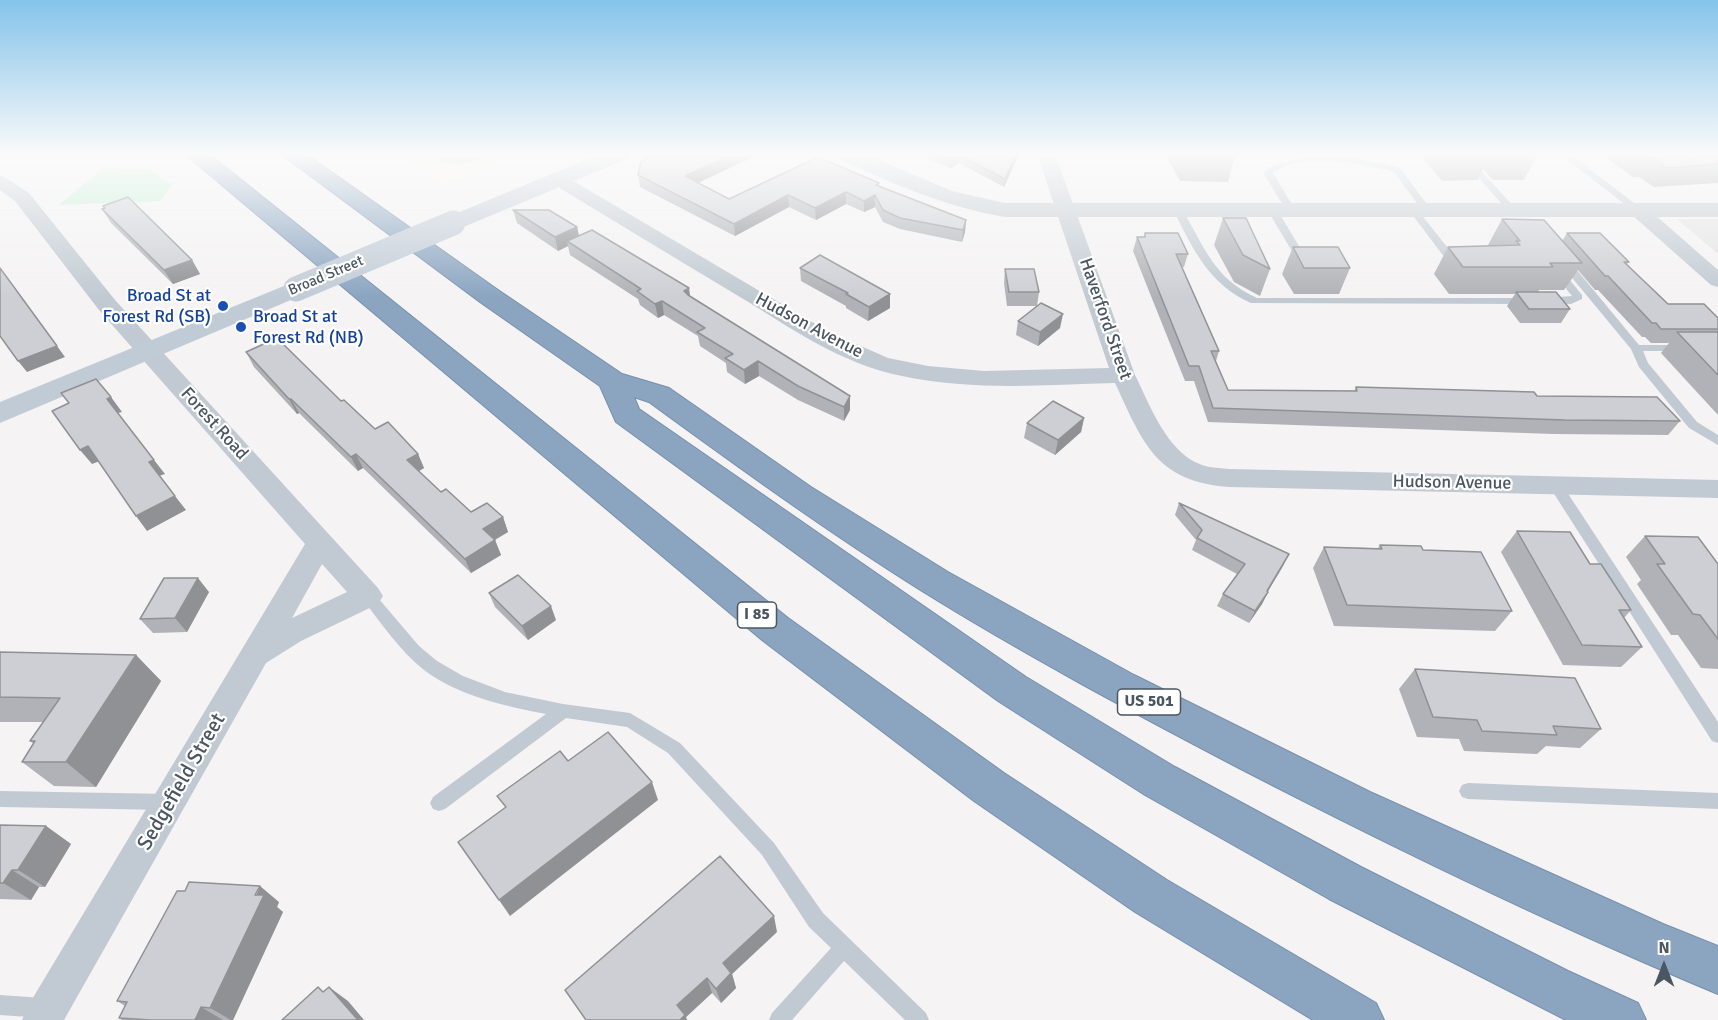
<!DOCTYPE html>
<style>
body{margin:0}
#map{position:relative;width:1718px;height:1020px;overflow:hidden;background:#f5f3f3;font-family:Signika,sans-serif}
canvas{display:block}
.north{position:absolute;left:1634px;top:936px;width:60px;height:60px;-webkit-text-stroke:4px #fff;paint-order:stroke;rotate:0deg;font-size:16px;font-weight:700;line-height:24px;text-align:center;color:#4a5661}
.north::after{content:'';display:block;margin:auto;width:21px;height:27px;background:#4a5661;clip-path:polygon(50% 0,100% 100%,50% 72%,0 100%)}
</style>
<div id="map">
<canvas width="1718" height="1020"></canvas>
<div class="north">N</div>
</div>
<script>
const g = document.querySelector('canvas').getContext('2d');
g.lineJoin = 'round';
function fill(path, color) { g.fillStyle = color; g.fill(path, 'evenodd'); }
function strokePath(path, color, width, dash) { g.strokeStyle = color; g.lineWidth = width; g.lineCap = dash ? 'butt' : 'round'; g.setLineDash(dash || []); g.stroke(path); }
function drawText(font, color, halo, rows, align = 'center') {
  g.font = font + ' Signika,sans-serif'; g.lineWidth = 4.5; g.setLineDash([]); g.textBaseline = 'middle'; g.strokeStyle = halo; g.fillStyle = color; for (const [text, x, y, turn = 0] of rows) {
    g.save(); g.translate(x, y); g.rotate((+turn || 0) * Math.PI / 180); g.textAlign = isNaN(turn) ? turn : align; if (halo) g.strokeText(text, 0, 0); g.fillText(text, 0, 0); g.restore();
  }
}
fill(new Path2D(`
 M400,154H517L444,184Z`), '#fdf9ef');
fill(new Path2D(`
 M1677,219H1718V254L1711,248Z`), '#e6e4e5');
fill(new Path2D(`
 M103,168L149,169L172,185L160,201L59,205Z`), '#c3f1d5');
const motorway = new Path2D(`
 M185,154H209L788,618L1004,773L1167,880L1376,1003L1384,1020H1313L1135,912L974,801L762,640Z
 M281,154H306L498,290L622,374L669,388L811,487L948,572L1134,675L1370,792L1663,924L1718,946V994C1555,926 1396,849 1239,768C1132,712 1025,655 922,591C828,532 738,467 649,402L634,397L639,409L1026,677L1175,767L1361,867L1568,971L1638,1003L1646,1020H1566L1329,899L1145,795L998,701L616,422L600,386L480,302Z`);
strokePath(motorway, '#7690ad', 2);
fill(new Path2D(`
 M429,154H439L452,158L490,154C474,165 444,168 429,154Z
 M1457,154H1466L1516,209V213H1510Z
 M1560,154H1570L1642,209V213H1636Z
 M1315,156L1353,158L1395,166L1401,169L1432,211L1424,213L1395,173L1389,170C1357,164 1301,151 1273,173L1296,211L1288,213L1263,173L1274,165Z
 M1176,209H1182C1205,247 1213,278 1257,298H1527L1532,301L1527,304L1251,303C1210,285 1193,250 1174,211Z
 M1270,209L1278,211L1309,263L1308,265L1304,266L1299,263L1268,211Z
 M1411,209H1417L1459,262V266H1451L1411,213Z
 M1563,257L1567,258L1639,345H1718V351H1643L1648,363L1697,422L1718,435V445L1689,428L1639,367L1631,349L1559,262V258Z
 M1556,267L1560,268L1582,295V299L1571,304L1542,303V299L1546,298L1572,296L1551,270Z
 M1556,481L1561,483L1718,722V743L1712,741L1551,489L1549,486Z
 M368,590L373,592L419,646L437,661L463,676L505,692L563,704L630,713L680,743L774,843L823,913L926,1013L929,1020H905L844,961L792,1020H769L772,1013L831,948L809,927L762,855L668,753L627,727L566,718L445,809L439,811L433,809L430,803L433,797L546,714C505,706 458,696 424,670C400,651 382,624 363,600L361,596L363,592Z
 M1468,783L1718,793V809L1468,799L1462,797L1459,791L1462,785Z
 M0,791L169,794L175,796L178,802L175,808L169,810L0,807Z
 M0,995L44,998L51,1001L54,1008L51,1015L44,1018L0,1015Z`), '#c1cad2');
fill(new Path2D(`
 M1037,154H1055L1135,375C1150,405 1167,453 1202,465C1210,468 1221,468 1230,469L1718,480V498L1230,487C1156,482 1143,443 1115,383C1044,385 972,391 902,376C841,364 791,328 740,297C677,259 615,222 553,184L550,180L553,176H565L829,332L888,358L928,366L984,371L1109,368Z
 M0,176L6,178L29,193L115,300L378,588L383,596L378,604L301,641L266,663L64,1020H22L28,1006L305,544L99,310L15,201L0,190ZM322,564L347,592L292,618Z
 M1639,205L1646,207L1718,270V287L1711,285L1632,215L1629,211L1632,207Z`), '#c1cad2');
fill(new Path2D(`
 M836,154H865L952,191L1005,203H1718V217H1005C946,207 893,184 839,159Z`), '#c1cad2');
fill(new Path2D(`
 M600,154H630L627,159L461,228L453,230L445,228L441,223L445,218Z
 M296,281L305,284L309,289L305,294L0,423V402Z`), '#c1cbd6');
fill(motorway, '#8ba5c1');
strokePath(new Path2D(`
 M296,289L453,223`), '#c1cbd6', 25);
fill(new Path2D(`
 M716,154H755V156L698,183L729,199L879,183V186L966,220L965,232L962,242L900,229L883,222L875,207L864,212L846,204L816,220L789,207L735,236L640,187L638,175L644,161L716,156Z
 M917,154H1019L1004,187L959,163L951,168Z
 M1165,154H1234L1235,156L1228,182L1180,181Z
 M1419,154H1534L1536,157L1524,180H1493L1483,169L1478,180L1442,181Z
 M1601,154H1683L1693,161L1718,154V183L1654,187L1639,177H1633Z
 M103,206L192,260L200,274L173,284L111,223L102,209L105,208Z
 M513,210L577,227L579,236L690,296L850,410L844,421L798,400L759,376L745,384L727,372L726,363L700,346L698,336L664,315L658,318L640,305L638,299L570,255L568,246L558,251L517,223Z
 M1223,218L1270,269L1260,296L1234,282L1214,245Z
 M1502,219L1562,241L1567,233L1629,262L1627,264L1668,304L1718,318V415L1661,353L1669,343H1651L1645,337H1642L1598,290H1595L1578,270L1564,290H1539L1538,292L1570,309L1561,323H1520L1507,306L1515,294H1449L1434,274L1448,247L1488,246V245Z
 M1137,237L1188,254L1184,267H1182L1219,351L1216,361L1228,390L1354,391L1356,387L1537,396L1680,421L1668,435L1554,434L1208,422L1194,381H1185L1133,251Z
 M1293,247L1350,268L1339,294H1294L1282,274Z
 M800,268L890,308L868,321L846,308V306L801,281Z
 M1005,269L1039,292L1037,306H1007L1004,283Z
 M1018,321L1060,328L1038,346L1016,335Z
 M246,352L341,401L375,429L418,454L424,468L419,471L441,492L471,512L503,517L508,532L495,540L501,555L471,573L363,468L358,471L299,413L297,414L254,367Z
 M1084,418L1081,432L1055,455L1024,438L1027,423Z
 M1179,503L1283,566L1267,592H1268L1262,604L1249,623L1217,606L1223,594L1237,574L1192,550L1196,540L1175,515Z
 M1517,531L1590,564L1631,610L1624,618L1642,647L1621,667L1563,665L1501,552Z
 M1645,536L1718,564V669L1701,668L1678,635H1671L1637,584L1641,580L1626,557Z
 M1380,545L1423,550L1512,611L1495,631L1334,626L1313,568L1324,547L1378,548Z
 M209,592L187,632L153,633L140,619Z
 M489,593L556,620L528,640L495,607Z
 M0,652L136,655L161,681L96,787L54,786L22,762L34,744L30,741L43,722H0Z
 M1415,669L1601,729L1580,748L1546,746L1537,754L1464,751L1459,739L1417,737L1399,689Z
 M0,825L46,826L71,844L45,887H39L31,900L0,899Z
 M279,902L277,907L283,912L233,1020H122L119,1018L125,1006L117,1001Z
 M777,932L732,974L736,988L721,1003L712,993L686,1017L687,1020H586Z`), '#b0b2b7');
fill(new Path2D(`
 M733,154H755V156L687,188L685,176Z
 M1016,154H1019L1004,187L1005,179Z
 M959,155V163L951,168L952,159Z
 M846,192V204L816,220L815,208Z
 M788,195L789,207L735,236L734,224Z
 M875,195V207L864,212V201Z
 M966,220L965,232L962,242L963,230Z
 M577,227L580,241H567L568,246L558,251L555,237Z
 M192,260L200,274L173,284L164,270Z
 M0,268L65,357L27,372L18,361Z
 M689,288L691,302L684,291Z
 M890,294V308L868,321L869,307Z
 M662,301L664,315L658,318L655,304Z
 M1063,314L1060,328L1038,346L1040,332Z
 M758,361L759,376L745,384L744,370Z
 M850,396V410L844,421V407Z
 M111,397L122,412L118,413L107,399Z
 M289,399H291L299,413L297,414Z
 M1084,418L1081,432L1055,455L1058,440Z
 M88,446L100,461L92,464L80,450Z
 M356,454L363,468L358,471L351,457Z
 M418,454L424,468L414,474L407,460Z
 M154,460L165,474L159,476L149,462Z
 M175,496L186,510L147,531L136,516Z
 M503,517L508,532L489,543L483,529Z
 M495,540L501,555L471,573L465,559Z
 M1289,554L1283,566L1261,603L1267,591Z
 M198,578L209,592L187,632L175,618Z
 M1268,592L1262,604L1249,623L1255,611Z
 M551,606L556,620L528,640L522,626Z
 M136,655L161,681L96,787L66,762Z
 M652,782L658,800L510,916L499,900Z
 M46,826L71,844L45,887L18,870Z
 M12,870L39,887L31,900L3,883Z
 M260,886L279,902L277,907L283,912L233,1020H231L210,1008Z
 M774,916L777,932L732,974L736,988L721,1003L716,989L723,963Z
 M707,978L712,993L686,1017L687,1020H680L677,1005Z
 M329,987L348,1001L364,1020H358Z
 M201,1007L223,1020H195Z`), '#909195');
const building = new Path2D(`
 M663,154H712L716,156V154H733L685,176L729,199L818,157L879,183L876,185L966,220L963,230L900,218L883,210L875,195L864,201L846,192L815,208L788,195L734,224L638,175L641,161H644L645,157L657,156Z
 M938,154H1016L1005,179L959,155L952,159Z
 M1186,154H1234L1235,156L1186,155Z
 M1450,154H1487L1490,157H1453Z
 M1503,154H1534L1536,157H1505Z
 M1641,154H1683L1693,161L1700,154H1718V164L1667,168L1652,157L1646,158Z
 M128,197L192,260L164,270L102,209L105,208L103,206Z
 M513,210H549L577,227L555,237Z
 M1223,218H1246L1270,269L1243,255Z
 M1502,219L1544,220L1582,263H1550L1553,267H1463L1448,247L1520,245L1516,241H1520Z
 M592,230L689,288L684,291L688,295L850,396L844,407L798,386L758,361L744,370L725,358L733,354L697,332L705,328L662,301L655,304L637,291L641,289L567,241Z
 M1145,233H1178L1188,254H1176L1219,351H1211L1228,390L1357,391L1356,387L1534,392L1537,396L1657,397L1680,421L1565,420L1213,408L1199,366H1189L1137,237H1145Z
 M1567,233H1600L1629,262H1624L1668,304H1704L1718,318V329H1661L1656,323H1652L1608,276H1605Z
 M1293,247H1338L1350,268H1304Z
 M820,255L890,294L869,307L846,294L848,293L800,268Z
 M0,268L57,346L18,361L0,336Z
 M1005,269H1034L1039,292H1009Z
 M1516,292H1556L1570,309H1529Z
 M1041,303L1063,314L1040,332L1018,321Z
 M1677,332H1718V375Z
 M277,338L341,401L344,400L375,429L388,422L418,454L407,460L441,492L446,489L471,512L487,503L503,517L483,529L495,540L465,559L356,454L351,457L291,399H289L246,352Z
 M96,379L111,397L107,399L154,460L149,462L175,496L136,516L88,446L80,450L52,411L69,403L61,393Z
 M1053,401L1084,418L1058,440L1027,423Z
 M1179,503L1289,554L1267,591L1268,592L1255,611L1223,594L1245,564L1197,538L1202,530Z
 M1517,531L1570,532L1590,564H1601L1631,610H1619L1642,647L1582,645Z
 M1645,536L1698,537L1718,564V639L1700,615L1693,614L1657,564H1665Z
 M1380,545L1421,546L1423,550L1481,552L1512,611L1347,605L1324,547L1382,549Z
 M518,575L551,606L522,626L489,593Z
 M164,578H198L175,618L140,619Z
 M0,652L136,655L66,762H22L35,741H30L60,698L0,697Z
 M1415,669L1575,678L1601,729L1553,726L1557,735L1482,731L1477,720L1433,717Z
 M608,732L652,782L499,900L458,842L506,807L497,796L560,751L568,761Z
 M0,825L46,826L18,870H12L3,883H0Z
 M720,856L774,916L723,963L731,973L716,989L707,978L677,1005L685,1015L680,1020H586L565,990Z
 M189,882L260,886L255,895H264L210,1008L201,1007L195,1020H151L119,1018L127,1002L117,1001L177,891H185Z
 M318,987L323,992L329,987L358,1020H282Z`);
fill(building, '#cdcfd5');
strokePath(building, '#909195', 1.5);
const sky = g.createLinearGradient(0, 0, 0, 297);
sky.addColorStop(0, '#85c3ea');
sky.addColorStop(0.52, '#fafafa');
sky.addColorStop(1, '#fafafa00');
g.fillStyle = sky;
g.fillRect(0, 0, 1718, 297);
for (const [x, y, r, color] of [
 [223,306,6,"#1a4fb4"],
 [241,327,6,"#1a4fb4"]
]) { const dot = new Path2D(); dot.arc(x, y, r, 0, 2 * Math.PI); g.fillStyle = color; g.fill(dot); strokePath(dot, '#fff', 2); }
drawText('15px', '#4a5661', '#fff', [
 ["Broad Street",326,276,-23]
]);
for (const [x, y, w] of [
 [757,615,39],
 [1149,702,63]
]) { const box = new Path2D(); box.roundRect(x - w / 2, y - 13, w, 26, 4.5); g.fillStyle = '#fff'; g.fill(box); strokePath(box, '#4a5661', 1.5); }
drawText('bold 16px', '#4a5661', null, [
 ["I 85",757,615],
 ["US 501",1149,702]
]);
drawText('18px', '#164399', '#fff', [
 ["Broad St at",211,296],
 ["Forest Rd (SB)",211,317],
 ["Broad St at",253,317,"left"],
 ["Forest Rd (NB)",253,338,"left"]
], 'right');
drawText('18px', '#4a5661', '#fff', [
 ["Haverford Street",1105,319,71],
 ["Hudson Avenue",809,326,28],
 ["Forest Road",214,424,48],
 ["Hudson Avenue",1452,483,1]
]);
drawText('21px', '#4a5661', '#fff', [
 ["Sedgefield Street",182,782,-60]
]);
</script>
